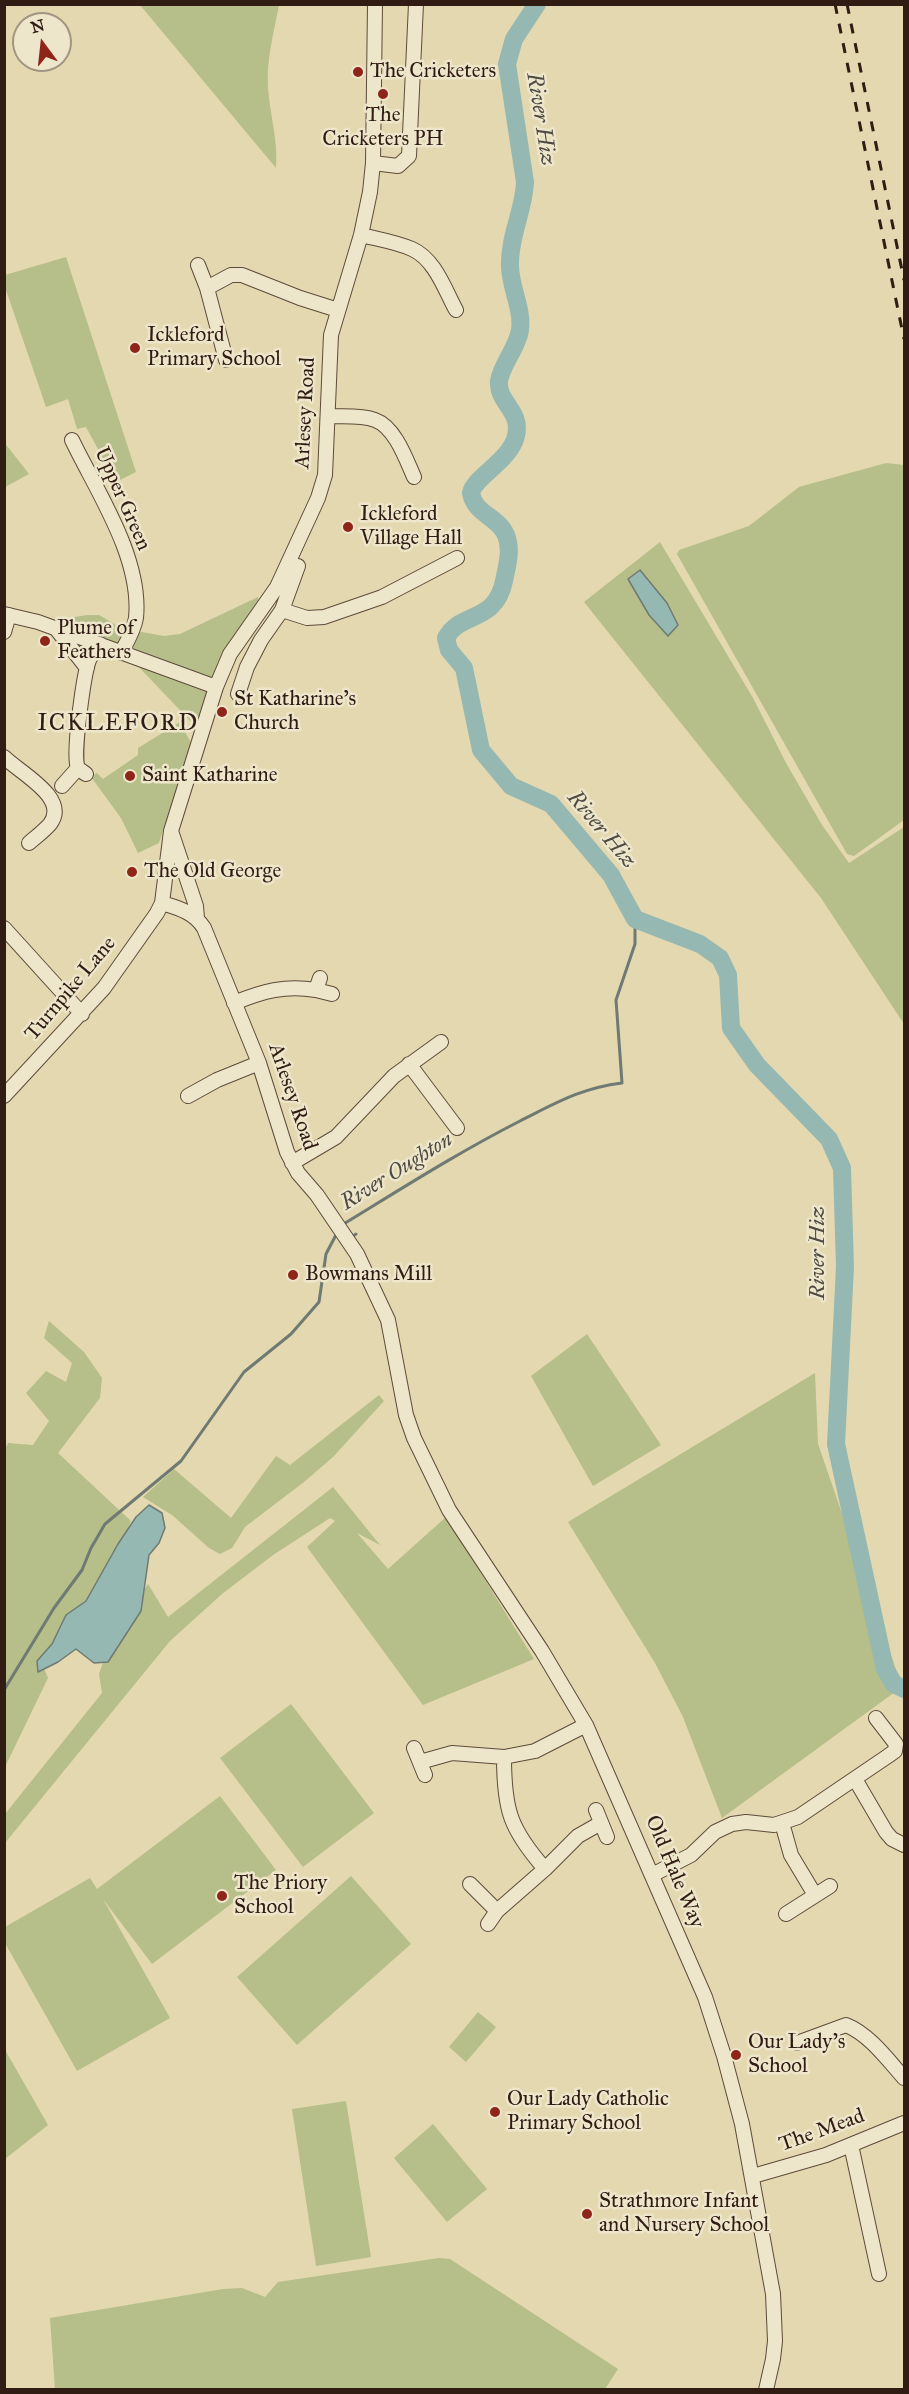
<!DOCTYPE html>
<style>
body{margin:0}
#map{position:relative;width:909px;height:2394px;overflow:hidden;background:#e3d8af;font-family:"IM FELL Great Primer",serif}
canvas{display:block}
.frame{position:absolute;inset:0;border:6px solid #311c14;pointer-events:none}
.north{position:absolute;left:12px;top:12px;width:60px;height:60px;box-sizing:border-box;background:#ede6cb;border:2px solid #a29582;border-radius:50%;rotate:345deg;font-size:16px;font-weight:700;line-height:24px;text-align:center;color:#311c14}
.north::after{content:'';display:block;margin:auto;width:21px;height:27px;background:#8f2418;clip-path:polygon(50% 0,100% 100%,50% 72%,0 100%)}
</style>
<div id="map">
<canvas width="909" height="2394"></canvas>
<div class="frame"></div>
<div class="north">N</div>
</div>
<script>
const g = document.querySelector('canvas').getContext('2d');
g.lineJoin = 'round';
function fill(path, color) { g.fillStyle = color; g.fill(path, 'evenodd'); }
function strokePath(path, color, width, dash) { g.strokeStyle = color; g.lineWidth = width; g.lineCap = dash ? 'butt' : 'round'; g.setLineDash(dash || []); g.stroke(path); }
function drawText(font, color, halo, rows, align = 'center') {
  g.font = font + ' "IM FELL Great Primer",serif'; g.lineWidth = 5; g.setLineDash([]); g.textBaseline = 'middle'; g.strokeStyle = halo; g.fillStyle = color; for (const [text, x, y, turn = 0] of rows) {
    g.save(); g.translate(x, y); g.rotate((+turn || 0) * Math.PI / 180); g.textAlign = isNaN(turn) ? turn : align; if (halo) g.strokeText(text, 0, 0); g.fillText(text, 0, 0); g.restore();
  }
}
fill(new Path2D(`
 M140,5H279C274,32 266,60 268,88C270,115 278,140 276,168Z
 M66,257L136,472L116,482L86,427L77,429L68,399L46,407L5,287V275Z
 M4,442L29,474L5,487H4Z
 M886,463L904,465V820L854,856L847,854L677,554L679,550L749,526L799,487Z
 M660,542L753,698L786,763L822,825L849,863L904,827V1024L821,898L584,602Z
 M258,597L259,602L228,646L196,727L135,663L127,651L136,631L164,636L180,634Z
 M87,615H99L123,629L119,648L44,622Z
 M180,722L191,743L159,843L138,853L121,818L91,777L97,773L103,779L138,755V748Z
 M49,1321L84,1352L102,1378L100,1398L58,1453L131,1521L101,1590L42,1664L48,1678L5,1767V1449L8,1443L33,1445L49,1421L26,1393L46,1371L66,1382L72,1363L44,1338Z
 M587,1334L661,1445L593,1486L531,1376Z
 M815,1373L818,1444L901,1684L895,1692L722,1818L683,1717L655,1663L568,1522Z
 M379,1395L384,1401L333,1457L304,1482L245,1527L232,1548L220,1554L209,1548L172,1515L143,1497L174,1469L231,1518L276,1456L290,1465Z
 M333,1487L380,1545L357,1533L388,1569L446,1517L534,1659L423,1705L307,1547L335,1521L330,1518L273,1555L222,1594L170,1641L5,1843V1814L102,1693L99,1674L113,1634L148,1584L168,1617Z
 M291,1704L374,1813L303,1867L220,1758Z
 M220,1796L276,1870L152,1964L103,1899L170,2018L77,2071L5,1943V1927L90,1878L97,1889Z
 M351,1876L411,1944L297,2045L237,1977Z
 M478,2012L496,2027L466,2062L449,2047Z
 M4,2048L48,2125L5,2159H4Z
 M346,2101L371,2257L316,2266L292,2109Z
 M433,2124L487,2189L447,2222L394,2158Z
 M439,2258L450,2259L618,2369L605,2389H55L50,2318L223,2289L242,2288L265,2297L278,2282Z`), '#b6be89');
const water = new Path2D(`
 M640,570L667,603L678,625L668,636L649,615L628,579Z
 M149,1505L162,1513L165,1528L159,1543L149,1555L141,1611L108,1662L94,1663L76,1649L58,1662L38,1672L37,1661L52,1644L66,1615L86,1601L118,1544L136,1517Z`);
fill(water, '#96b8b2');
strokePath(water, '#6e7a73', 1.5);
strokePath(new Path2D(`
 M342,1225C401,1189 459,1152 520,1121C556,1103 581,1088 622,1083L616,1000L635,944V919
 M350,1238L356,1234
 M4,1690L54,1608L82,1570L91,1548L105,1524L181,1461L244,1372L291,1334L319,1302L326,1254L337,1233`), '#6e7a73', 3);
strokePath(new Path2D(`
 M537,4L514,39L507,64L525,182C524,210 510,234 510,263C509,286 523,307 520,330C517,349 502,363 499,381C497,403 522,410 516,436C510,461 474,477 471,493C475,515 498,516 506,535C512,550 507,566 504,581C495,624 460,611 446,638L449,650L464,668L481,750L511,786L551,804L611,875L635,919L700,944L720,958L728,975L731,1028L757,1065L829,1139L842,1168L845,1267L836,1444L885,1669L894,1684L904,1689`), '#96b8b2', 18);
const minor = new Path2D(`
 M373,163L398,166L409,156L416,4
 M361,235C377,239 396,242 412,249C435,259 445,290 456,310
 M198,265L207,288
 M226,360L207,288L231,275H242L300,298L338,310
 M328,416C343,417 361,415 375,420C395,427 406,459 414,477
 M72,440C97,492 142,558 136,618C134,630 127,642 121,653
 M282,610L307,618L324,617L382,597L457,558
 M4,614L38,622L216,687
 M57,630L87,668
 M4,632L9,615
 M238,694L247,667L261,640L282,610L298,566
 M4,757C20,773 70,798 50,824C44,831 36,837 29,843
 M86,774C83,772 80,770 78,768C72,756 84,674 89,660C92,654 96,649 100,644
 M62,786L78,768
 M171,831L196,906L197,918
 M162,903C178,908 194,912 204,928L259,1063L287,1152L298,1173L317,1195L357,1254L388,1320L406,1415L414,1438L449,1510L542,1651L586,1725L705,1997L724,2056L742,2124L773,2294L775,2341L773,2359L766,2390
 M4,928L82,1014
 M320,978L316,990L332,994
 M234,1003C263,991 285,985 316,990
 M409,1064L457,1128
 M4,1096L104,988L157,913L162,903L171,831L216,687L230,654L277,587L318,498L325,475L331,335L361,235L370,192L373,163L375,4
 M188,1096L217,1080L259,1063
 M292,1163L336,1137L394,1076L441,1042
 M586,1725L535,1751L504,1757C504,1810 510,1829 545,1869L578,1836L601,1823
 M414,1748L425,1775
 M420,1762L452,1753L504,1757
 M855,1779L886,1832L892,1839L904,1845
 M596,1810L607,1837
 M782,1823L791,1855L815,1895
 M652,1875L691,1855L715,1832L732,1824L746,1822L774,1825L798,1817L888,1756L895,1751L896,1744L876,1718
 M470,1884L497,1911
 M786,1914L830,1886
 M488,1924L497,1911L545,1869
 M797,2043L846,2025C869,2034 888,2060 904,2078
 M851,2145L879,2274
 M753,2176L826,2155L904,2123`);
strokePath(minor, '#5e4b3b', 16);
strokePath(minor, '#ede6cb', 14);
strokePath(new Path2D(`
 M835,4L904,339
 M847,4L904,280`), '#311c14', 3, [10, 10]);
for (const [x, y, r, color] of [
 [358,72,6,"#8f2418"],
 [383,94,6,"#8f2418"],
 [135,348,6,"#8f2418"],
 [348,527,6,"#8f2418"],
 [45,641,6,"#8f2418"],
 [222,712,6,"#8f2418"],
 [130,776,6,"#8f2418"],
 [132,872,6,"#8f2418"],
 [293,1275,6,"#8f2418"],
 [222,1896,6,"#8f2418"],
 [736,2055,6,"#8f2418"],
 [495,2112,6,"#8f2418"],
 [587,2214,6,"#8f2418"]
]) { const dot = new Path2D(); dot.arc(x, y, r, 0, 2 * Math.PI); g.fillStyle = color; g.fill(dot); strokePath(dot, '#ede6cb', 2); }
drawText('21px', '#311c14', '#ede6cb', [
 ["The Cricketers",370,72],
 ["The",383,116,"center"],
 ["Cricketers PH",383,140,"center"],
 ["Ickleford",147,336],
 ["Primary School",147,360],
 ["Ickleford",360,515],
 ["Village Hall",360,539],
 ["Plume of",57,629],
 ["Feathers",57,653],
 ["St Katharine's",234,700],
 ["Church",234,724],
 ["Saint Katharine",142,776],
 ["The Old George",144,872],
 ["Bowmans Mill",305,1275],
 ["The Priory",234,1884],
 ["School",234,1908],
 ["Our Lady's",748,2043],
 ["School",748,2067],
 ["Our Lady Catholic",507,2100],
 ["Primary School",507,2124],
 ["Strathmore Infant",599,2202],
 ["and Nursery School",599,2226]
], 'left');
drawText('21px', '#311c14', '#ede6cb', [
 ["Arlesey Road",306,413,-87],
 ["Upper Green",122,499,66],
 ["Turnpike Lane",71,989,-50],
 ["Arlesey Road",292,1097,71],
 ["Old Hale Way",674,1872,67],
 ["The Mead",822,2131,-20]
]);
drawText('italic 22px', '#4f4b43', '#ede6cb', [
 ["River Hiz",540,119,81],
 ["River Hiz",601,830,50],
 ["River Oughton",397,1172,-32],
 ["River Hiz",819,1253,-90]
]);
g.letterSpacing = '1.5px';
drawText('24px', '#311c14', '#ede6cb', [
 ["ICKLEFORD",118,724]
]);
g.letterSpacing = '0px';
</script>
